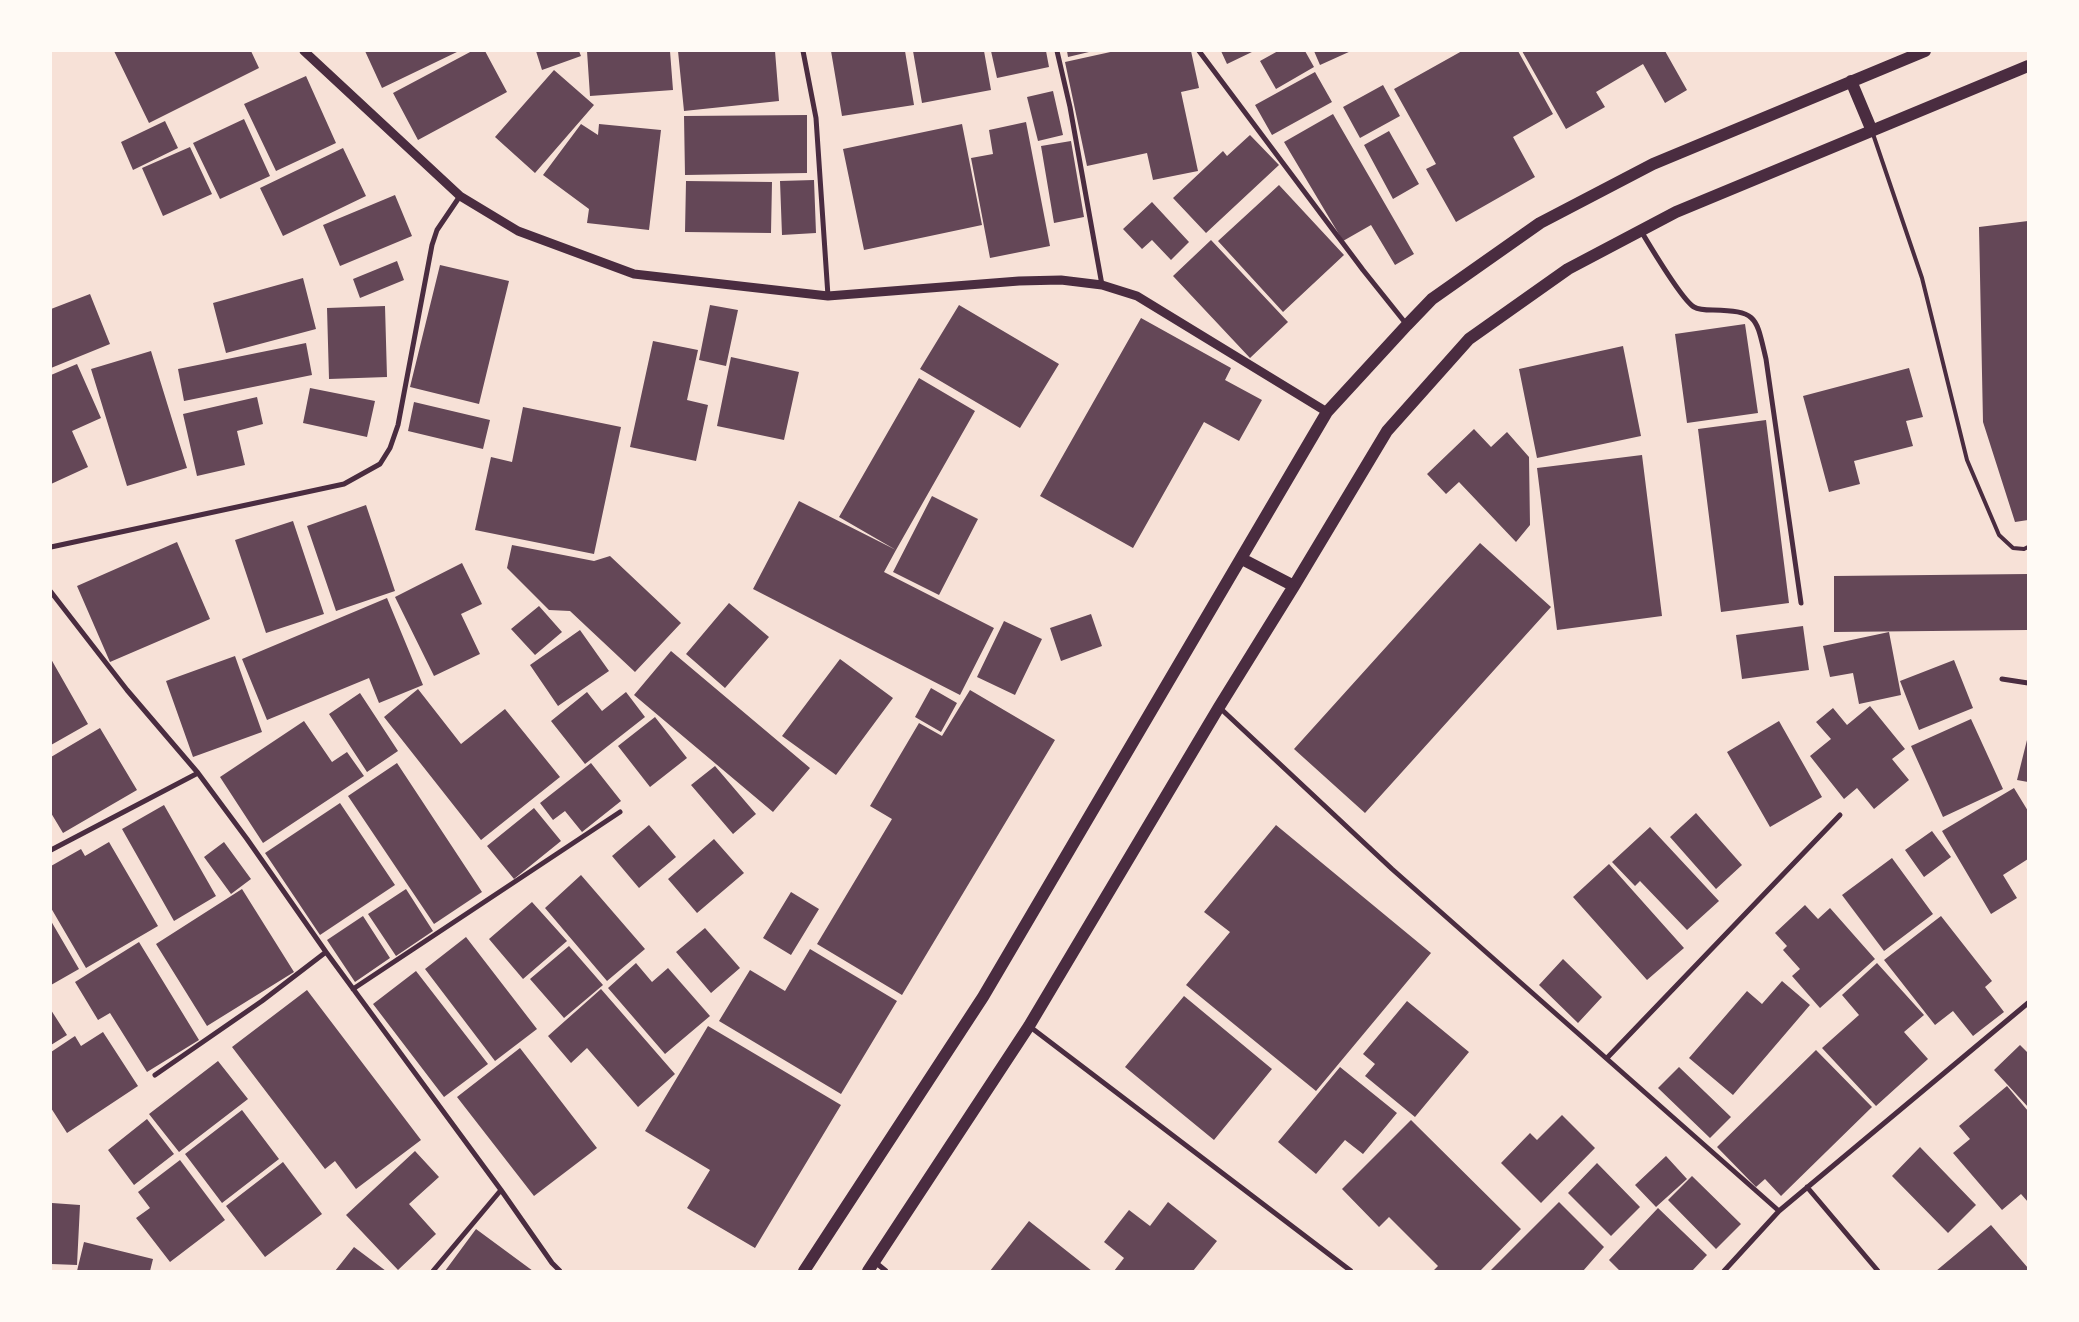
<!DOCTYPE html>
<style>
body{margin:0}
#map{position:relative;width:2079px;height:1322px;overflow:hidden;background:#f7e1d7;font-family:"Asap Condensed",sans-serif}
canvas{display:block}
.frame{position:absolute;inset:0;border:52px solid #fffaf5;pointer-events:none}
</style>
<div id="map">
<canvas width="2079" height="1322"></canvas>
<div class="frame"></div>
</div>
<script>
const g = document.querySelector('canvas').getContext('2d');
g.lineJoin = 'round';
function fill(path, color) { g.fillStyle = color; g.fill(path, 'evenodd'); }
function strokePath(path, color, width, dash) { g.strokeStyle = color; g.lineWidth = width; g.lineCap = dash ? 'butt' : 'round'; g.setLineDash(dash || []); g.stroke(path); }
fill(new Path2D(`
 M114,51H251L259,68L149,123Z
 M365,51H459L382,88Z
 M472,51H485L507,92L418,140L393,93Z
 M536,51H579L581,56L542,70Z
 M587,51H670L673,90L590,96Z
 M678,51H775L779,101L684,111Z
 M831,51H905L914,105L842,116Z
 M913,51H984L991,90L922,103Z
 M991,51H1046L1049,67L997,78Z
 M1067,51H1088L1089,52L1068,57Z
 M1115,51H1191L1199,88L1181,92L1198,171L1153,180L1147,153L1087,166L1065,62Z
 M1221,51H1254L1227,64Z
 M1278,51H1305L1314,67L1276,89L1260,61Z
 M1314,51H1351L1320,65Z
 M1462,51H1518L1553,114L1513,137L1535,177L1456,222L1426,169L1436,164L1394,89Z
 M1522,51H1665L1687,90L1665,103L1643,64L1596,92L1605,107L1566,129Z
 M554,70L594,105L535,173L495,137Z
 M1315,72L1332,102L1272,135L1255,105Z
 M306,76L336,143L276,171L244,104Z
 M1383,85L1400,116L1360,138L1343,107Z
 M1053,91L1063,135L1038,141L1027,97Z
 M1333,114L1414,254L1395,265L1371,225L1343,241L1284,142Z
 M807,115V173L685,175L684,116Z
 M244,119L270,176L220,199L193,143Z
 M165,121L178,148L133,170L121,142Z
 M1026,122L1050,246L990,258L971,158L993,154L989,130Z
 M581,124L598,135L599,124L661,130L649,230L587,223L589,209L543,175Z
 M962,124L982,225L864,250L843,149Z
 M1389,131L1419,184L1393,199L1364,145Z
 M1250,135L1279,165L1206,233L1173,198L1223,151L1227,156Z
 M1071,141L1084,217L1054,223L1041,146Z
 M190,147L212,194L163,216L142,168Z
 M343,148L366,196L283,236L260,188Z
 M814,180L816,233L782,235L780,181Z
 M686,181L772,182L771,233L685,232Z
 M1279,185L1344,255L1283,312L1218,241Z
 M395,195L412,236L340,266L323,225Z
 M1152,202L1189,242L1171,260L1152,240L1142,249L1123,229Z
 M2028,221V520L2015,522L1983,422L1979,227Z
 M1211,240L1288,322L1250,358L1173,276Z
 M397,261L404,280L360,298L353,279Z
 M440,265L509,281L479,404L410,387Z
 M303,278L316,329L226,353L213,303Z
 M90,294L110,344L51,368V309Z
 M710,305L738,310L726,366L699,360Z
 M959,305L1059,364L1020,428L920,369Z
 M385,306L387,377L329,379L327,308Z
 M1141,318L1231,368L1225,380L1262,400L1239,441L1204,422L1133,548L1040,496Z
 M1745,324L1758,413L1687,423L1675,334Z
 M653,341L698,350L687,400L708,405L696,461L630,447Z
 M306,343L312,375L184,401L178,369Z
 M1623,346L1641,436L1537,458L1519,369Z
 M151,351L187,468L127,486L91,369Z
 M731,357L799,372L784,440L717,426Z
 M77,364L101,418L72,431L88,467L51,484V375Z
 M1909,368L1923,417L1906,421L1913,446L1854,461L1860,484L1829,492L1803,396Z
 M919,378L975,411L896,550L839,517Z
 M310,388L375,401L367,437L303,423Z
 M257,397L263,424L237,431L245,465L197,476L183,414Z
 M414,402L490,420L483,449L408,431Z
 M523,407L621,427L594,554L475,530L491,457L512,462Z
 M1766,420L1789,603L1721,612L1698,429Z
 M1474,429L1491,447L1507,432L1529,457L1530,525L1516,542L1459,482L1446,494L1427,474Z
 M1642,455L1662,616L1557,630L1537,468Z
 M932,496L978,519L939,595L893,572Z
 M799,501L896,550L884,572L994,628L960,695L753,589Z
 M366,505L395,591L336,611L307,526Z
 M293,521L324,614L266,633L235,540Z
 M177,542L210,619L110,662L77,586Z
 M1480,543L1551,607L1365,813L1294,749Z
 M512,545L594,561L610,556L681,623L635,672L570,611L549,610L507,568Z
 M462,563L482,604L461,614L480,654L434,676L395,597Z
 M2028,574V630L1834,632V576Z
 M387,598L423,685L379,703L369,678L267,720L242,659Z
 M729,603L769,637L725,688L686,654Z
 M539,606L562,632L535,655L511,629Z
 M1091,614L1102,646L1061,661L1050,628Z
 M1004,621L1042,639L1015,695L977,677Z
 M1803,626L1809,670L1742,679L1736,635Z
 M580,630L609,671L558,706L530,665Z
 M1889,632L1901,695L1859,704L1853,673L1830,677L1823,646Z
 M671,651L810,768L773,812L634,695Z
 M235,656L262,732L193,757L166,681Z
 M51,659L88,724L51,745Z
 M840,659L893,698L836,775L782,736Z
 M1954,660L1973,708L1919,730L1900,681Z
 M931,688L957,703L941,732L915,717Z
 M418,689L461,744L505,709L560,777L481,840L384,717Z
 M970,690L1055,740L902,995L817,944L892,819L870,806L919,723L942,736Z
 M587,692L602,711L626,692L645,717L585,764L551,721Z
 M360,693L398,751L367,772L329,714Z
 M1870,706L1905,749L1892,759L1909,780L1874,809L1857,788L1844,799L1810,756L1831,739L1816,722L1833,708L1847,725Z
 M655,717L687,758L650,787L618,746Z
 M1971,719L2003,789L1943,817L1911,746Z
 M304,721L332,762L347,752L364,776L263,843L220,777Z
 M1779,721L1822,797L1770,827L1727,752Z
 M100,728L137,790L63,833L51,813V757Z
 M2027,740L2028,741V782L2017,780Z
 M397,763L482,892L434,924L348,796Z
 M591,763L621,801L582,832L565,811L553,820L540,803Z
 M715,766L756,814L733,834L691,785Z
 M2014,788L2028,811V859L2003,875L2017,898L1991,914L1942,831Z
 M340,803L395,885L320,935L265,853Z
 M164,805L216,896L174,921L122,829Z
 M534,808L561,841L514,879L487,846Z
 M1696,813L1742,865L1716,889L1670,837Z
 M649,825L676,857L639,888L612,856Z
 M1276,825L1431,953L1316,1091L1186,985L1230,932L1204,912Z
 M1650,827L1719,901L1687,930L1640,881L1635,886L1612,862Z
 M1932,831L1951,857L1924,877L1905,850Z
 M714,839L744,873L697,913L668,879Z
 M109,842L158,926L86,968L51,908V866L81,849L85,856Z
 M224,842L251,879L231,894L204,857Z
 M1892,858L1933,914L1884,951L1842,895Z
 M1609,864L1684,948L1647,980L1573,897Z
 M581,875L645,949L607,981L545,908Z
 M242,889L294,972L207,1026L156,944Z
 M406,889L433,931L396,956L368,914Z
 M791,892L819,909L791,955L763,938Z
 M532,902L567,941L523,979L489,939Z
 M1805,905L1818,919L1830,908L1875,959L1820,1008L1792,976L1800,969L1783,950L1787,946L1775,933Z
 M363,916L390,958L355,982L327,940Z
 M1941,916L1992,981L1985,987L2004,1012L1973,1036L1953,1011L1935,1025L1884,960Z
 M51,921L79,969L51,985Z
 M705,928L740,968L711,993L676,952Z
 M466,937L537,1029L495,1061L425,969Z
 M139,942L199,1040L147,1072L110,1013L98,1020L75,982Z
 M569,946L603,985L564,1018L530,979Z
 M810,949L897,1001L841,1094L719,1021L750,970L785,991Z
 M1563,959L1602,997L1578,1023L1539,985Z
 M636,963L652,982L668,968L710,1016L665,1054L608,988Z
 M1877,963L1924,1015L1904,1032L1928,1059L1876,1106L1822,1048L1859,1015L1842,995Z
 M416,971L488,1064L444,1097L373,1004Z
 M1782,981L1810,1005L1733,1095L1689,1058L1747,991L1762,1004Z
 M601,989L675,1074L638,1107L587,1048L571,1063L548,1036Z
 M307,990L421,1140L356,1189L335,1161L325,1169L232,1047Z
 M1184,996L1272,1069L1214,1140L1125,1067Z
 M1407,1001L1469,1052L1415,1117L1365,1076L1375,1064L1363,1054Z
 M51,1010L67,1035L51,1045Z
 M708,1026L841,1105L755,1248L687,1208L710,1170L645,1131Z
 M103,1032L138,1086L67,1133L51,1108V1052L75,1036L81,1046Z
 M2020,1045L2028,1053V1107L1994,1070Z
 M520,1048L597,1148L534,1196L457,1097Z
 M1816,1050L1872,1107L1781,1196L1765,1179L1756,1187L1717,1147Z
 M218,1061L248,1099L179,1152L149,1114Z
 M1340,1067L1397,1113L1363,1154L1345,1140L1316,1174L1278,1142Z
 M1679,1067L1731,1117L1710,1138L1658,1088Z
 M2007,1086L2028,1111V1202L2021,1194L2002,1210L1953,1153L1970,1139L1959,1126Z
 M242,1110L279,1159L222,1203L185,1154Z
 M1562,1115L1595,1148L1541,1203L1501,1163L1530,1133L1537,1140Z
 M147,1119L174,1154L134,1185L108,1150Z
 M1411,1120L1521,1229L1480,1271H1433L1438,1266L1389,1217L1379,1227L1342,1189Z
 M1920,1147L1976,1205L1948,1233L1892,1176Z
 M415,1151L439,1177L409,1204L436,1234L398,1270L346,1215Z
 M1666,1156L1687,1179L1656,1207L1635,1185Z
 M180,1160L225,1220L170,1262L136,1218L150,1208L138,1192Z
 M283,1162L322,1214L265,1257L226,1206Z
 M1597,1163L1640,1207L1611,1236L1568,1193Z
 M1692,1176L1741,1224L1716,1249L1668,1200Z
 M1168,1202L1217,1241L1193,1271H1114L1124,1258L1104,1242L1129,1210L1150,1226Z
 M1559,1202L1604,1247L1583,1271H1490Z
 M52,1203L80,1205L77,1265L51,1264Z
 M1658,1208L1707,1255L1692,1271H1620L1609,1260Z
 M1029,1221L1092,1271H990Z
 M1991,1225L2028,1268V1271H1936Z
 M476,1229L533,1271H445Z
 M84,1242L153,1259L150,1271H77Z
 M354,1247L386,1271H335Z`), '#644757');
strokePath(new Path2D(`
 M1873,134L1922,278L1967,460L1999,535L2013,548L2024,549L2028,547`), '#4a2c40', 4);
strokePath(new Path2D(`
 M803,51L816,118L828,296
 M1057,51L1070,107L1102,285
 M1199,51L1363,270L1407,325
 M1641,231C1650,246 1682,300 1694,307C1699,310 1707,310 1713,310C1758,311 1756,317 1766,359L1801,603
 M51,547L344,484L380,464L390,448L398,425L432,245L437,230L460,196
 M51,592L127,690L198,773L247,839L326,952L501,1190L552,1263L560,1271
 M2002,679L2028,683
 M1220,708L1392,869L1779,1211
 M51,850L198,773
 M353,989L620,812
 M1029,1026L1351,1271
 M1607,1058L1840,815
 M155,1075L262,1001L326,952
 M1807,1187L1878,1271
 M875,1262L886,1271
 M433,1271L501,1190
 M1724,1271L1779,1211L2028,1003`), '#4a2c40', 5);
strokePath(new Path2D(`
 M304,51L460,196L518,231L634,274L828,296L1019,281L1061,280L1102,285L1137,296L1327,412`), '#4a2c40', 9);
strokePath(new Path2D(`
 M1851,81L1872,131
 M1242,559L1294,586
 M804,1271L983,997L1327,412L1407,325L1432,299L1540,223L1653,164L1925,51
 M868,1271L1029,1026L1219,707L1294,586L1387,431L1469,339L1568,269L1676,212L2028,66`), '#4a2c40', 12);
</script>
